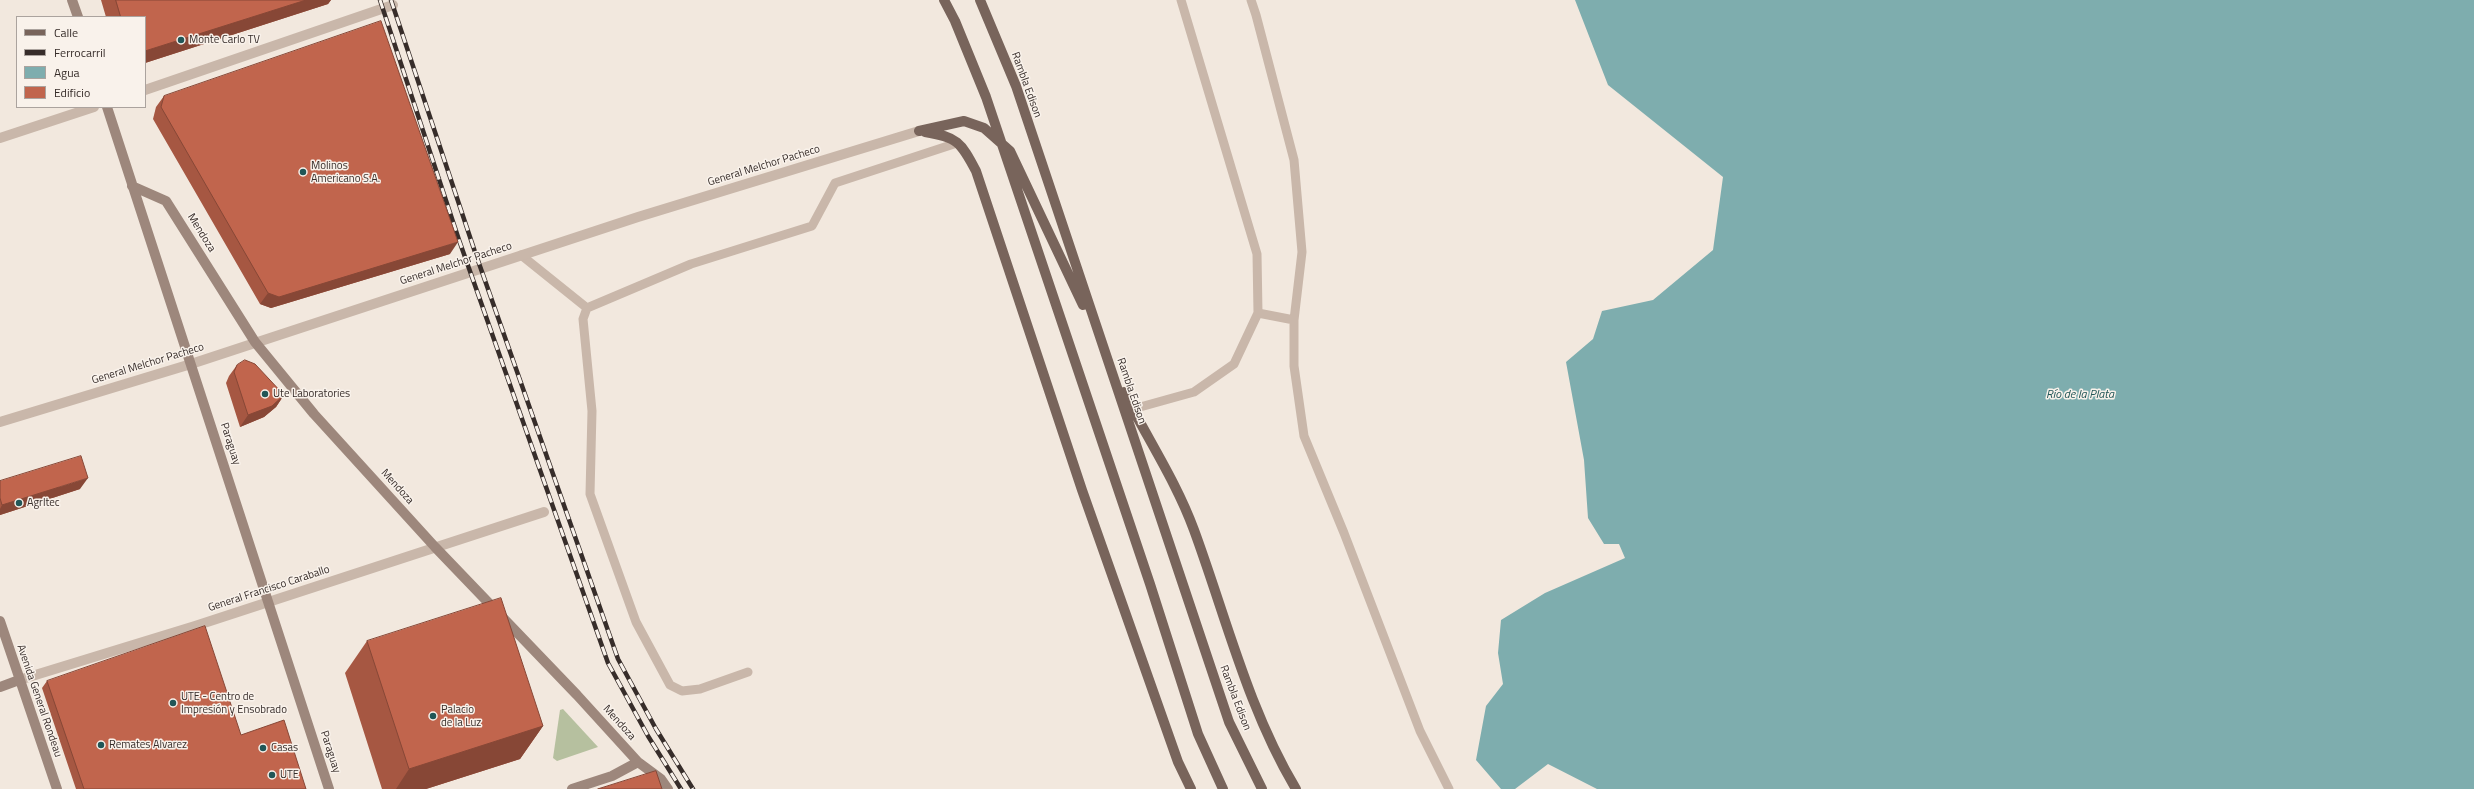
<!DOCTYPE html>
<meta charset="utf-8">
<style>
body{margin:0}
#map{position:relative;width:2474px;height:789px;overflow:hidden;background:#f2e8de;font-family:"Titillium Web",sans-serif}
canvas{display:block}
.legend{position:absolute;left:16px;top:16px;width:130px;height:92px;box-sizing:border-box;background:#f9f2eb;border:1px solid #aba39e;margin:0;padding:5px 7px;list-style:none;font-size:12px;color:#372d2a}
.legend li{display:flex;align-items:center;gap:8px;height:20px}
.legend b{width:20px;border:1px solid #aba39e}
</style>
<div id="map">
<canvas width="2474" height="789"></canvas>
<ul class="legend">
<li><b style="height:5px;background:#78645b"></b>Calle</li>
<li><b style="height:5px;background:#372d2a"></b>Ferrocarril</li>
<li><b style="height:11px;background:#7eadae"></b>Agua</li>
<li><b style="height:11px;background:#c1654d"></b>Edificio</li>
</ul>
</div>
<script>
const g = document.querySelector('canvas').getContext('2d');
g.lineJoin = 'round';
function fill(path, color) { g.fillStyle = color; g.fill(path, 'evenodd'); }
function strokePath(path, color, width, dash) { g.strokeStyle = color; g.lineWidth = width; g.lineCap = dash ? 'butt' : 'round'; g.setLineDash(dash || []); g.stroke(path); }
function drawText(font, color, halo, rows, align = 'center') {
  g.font = font + ' "Titillium Web",sans-serif'; g.lineWidth = 3; g.setLineDash([]); g.textBaseline = 'middle'; g.strokeStyle = halo; g.fillStyle = color; for (const [text, x, y, turn = 0] of rows) {
    g.save(); g.translate(x, y); g.rotate((+turn || 0) * Math.PI / 180); g.textAlign = isNaN(turn) ? turn : align; if (halo) g.strokeText(text, 0, 0); g.fillText(text, 0, 0); g.restore();
  }
}
fill(new Path2D(`
 M563,709L598,747L557,761L553,758L560,710Z`), '#b6c09f');
fill(new Path2D(`
 M1575,0H2474V789H1597L1548,764L1515,789H1501L1476,760L1486,706L1503,684L1498,653L1501,620L1545,593L1625,558L1619,544H1604L1588,518L1584,460L1566,362L1593,339L1602,311L1653,300L1713,250L1723,177L1608,85Z`), '#7eadae');
strokePath(new Path2D(`
 M1251,0L1256,15L1294,160L1302,252L1294,320V366L1304,436L1344,533L1420,731L1449,789
 M521,255L587,308
 M1258,313L1294,320
 M1133,409L1194,392L1234,364L1258,313L1257,254L1181,0
 M748,672L700,689L682,691L670,685L636,622L590,494L592,411L583,319L587,308L691,264L812,226L835,183L957,143`), '#c9b7aa', 9);
strokePath(new Path2D(`
 M145,90L393,5
 M0,138L94,107
 M0,422L191,364L638,217L919,131
 M19,680L195,626L544,512`), '#c9b7aa', 10);
strokePath(new Path2D(`
 M72,0L78,17
 M107,107L329,789
 M132,186L166,201L255,342L314,414L435,547L577,695L638,762L661,779L668,789
 M0,621L57,789
 M0,687L19,680
 M572,789L612,776L638,762`), '#9d877c', 10);
strokePath(new Path2D(`
 M944,0L955,21L986,97L1150,584L1198,734L1223,789
 M980,0L1016,86L1229,722L1262,789
 M919,131L964,121L984,128L1010,151L1083,305
 M925,132C957,137 961,142 976,171L1082,490L1178,762L1191,789
 M1124,392C1147,438 1176,481 1194,530C1226,617 1248,709 1296,789`), '#78645b', 10);
const rail = new Path2D(`
 M380,0L459,240L608,663L648,736L681,789
 M391,0L475,252L618,659L656,729L693,789`);
strokePath(rail, '#372d2a', 4.5);
strokePath(rail, '#f9f2eb', 3, [9]);
fill(new Path2D(`
 M101,0H331L328,4L145,63V17H106Z
 M164,96L450,254L271,308L260,304L153,119L156,107Z
 M237,365L284,395L276,407L264,417L240,427L226,383L229,376Z
 M0,481L80,489L0,515Z
 M367,641L543,726L520,759L426,789H382L345,673Z
 M47,681L241,735L306,789H76L42,688Z`), '#a65742');
fill(new Path2D(`
 M306,0H331L328,4L145,63V51Z
 M458,242L450,254L271,308L260,304L268,293Z
 M284,395L276,407L264,417L240,427L248,415Z
 M88,478L80,489L0,515V509L2,505Z
 M543,726L520,759L426,789H396L409,769Z`), '#874736');
const building = new Path2D(`
 M116,0H306L145,51V17H121Z
 M381,21L458,242L279,297L268,293L161,107L164,96Z
 M245,360L255,364L284,395L272,406L248,415L234,372L237,365Z
 M81,456L88,478L2,505L0,498V481Z
 M501,598L543,726L409,769L367,641Z
 M205,626L241,735L284,720L306,789H84L47,681Z
 M656,771L662,789H598Z`);
fill(building, '#c1654d');
strokePath(building, '#874736', 1);
for (const [x, y, r, color] of [
 [181,40,4,"#215657"],
 [303,172,4,"#215657"],
 [265,394,4,"#215657"],
 [19,503,4,"#215657"],
 [173,703,4,"#215657"],
 [433,716,4,"#215657"],
 [101,745,4,"#215657"],
 [263,748,4,"#215657"],
 [272,775,4,"#215657"]
]) { const dot = new Path2D(); dot.arc(x, y, r, 0, 2 * Math.PI); g.fillStyle = color; g.fill(dot); strokePath(dot, '#f9f2eb', 1.5); }
drawText('11px', '#372d2a', '#f9f2eb', [
 ["Monte Carlo TV",189,40],
 ["Molinos",311,166],
 ["Americano S.A.",311,179],
 ["Ute Laboratories",273,394],
 ["Agrltec",27,503],
 ["UTE - Centro de",181,697],
 ["Impresión y Ensobrado",181,710],
 ["Palacio",441,710],
 ["de la Luz",441,723],
 ["Remates Alvarez",109,745],
 ["Casas",271,748],
 ["UTE",280,775]
], 'left');
drawText('11px', '#372d2a', '#f9f2eb', [
 ["Rambla Edison",1026,85,70],
 ["General Melchor Pacheco",764,166,-17],
 ["Mendoza",201,233,58],
 ["General Melchor Pacheco",456,264,-18],
 ["General Melchor Pacheco",148,364,-17],
 ["Rambla Edison",1131,391,71],
 ["Paraguay",230,444,72],
 ["Mendoza",397,487,48],
 ["General Francisco Caraballo",269,589,-18],
 ["Rambla Edison",1235,698,69],
 ["Avenida General Rondeau",39,701,71],
 ["Mendoza",619,723,48],
 ["Paraguay",330,752,72]
]);
drawText('italic 12px', '#215657', '#f9f2eb', [
 ["Río de la Plata",2080,395]
]);
</script>
